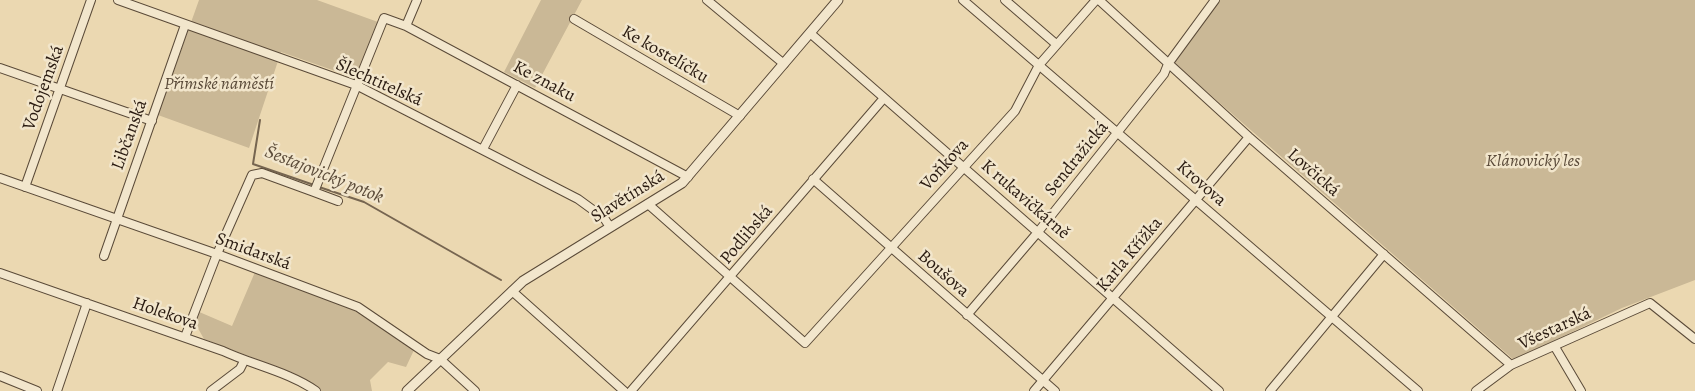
<!DOCTYPE html>
<meta charset="utf-8">
<style>
body{margin:0}
canvas{display:block;background:#ebd8b1}
</style>
<canvas width="1695" height="391"></canvas>
<script>
const g = document.querySelector('canvas').getContext('2d');
g.lineJoin = 'round';
function fill(path, color) { g.fillStyle = color; g.fill(path, 'evenodd'); }
function strokePath(path, color, width, dash) { g.strokeStyle = color; g.lineWidth = width; g.lineCap = dash ? 'butt' : 'round'; g.setLineDash(dash || []); g.stroke(path); }
function drawText(font, color, halo, rows, align = 'center') {
  g.font = font + ' Alegreya,serif'; g.lineWidth = 5; g.setLineDash([]); g.textBaseline = 'middle'; g.strokeStyle = halo; g.fillStyle = color; for (const [text, x, y, turn = 0] of rows) {
    g.save(); g.translate(x, y); g.rotate((+turn || 0) * Math.PI / 180); g.textAlign = isNaN(turn) ? turn : align; if (halo) g.strokeText(text, 0, 0); g.fillText(text, 0, 0); g.restore();
  }
}
fill(new Path2D(`
 M199,0H317L378,22L355,78L281,52L249,148L158,115Z
 M541,0H582L535,88L504,72Z
 M1220,0H1695V280L1622,308L1514,360L1174,63Z
 M255,272L353,308L414,350L406,367L388,362L370,380L372,391H319L293,373L204,339L195,323L197,311L232,326Z`), '#cab896');
strokePath(new Path2D(`
 M260,120L253,164L314,185
 M319,187L364,202L501,280`), '#766550', 2);
const minor = new Path2D(`
 M118,0L356,85L578,199L604,218L610,227
 M707,0L784,64
 M963,0L1418,391
 M1005,0L1056,44
 M1099,0L1249,137L1511,365
 M574,19L740,116
 M406,26L417,0
 M810,33L1219,391
 M0,68L152,121
 M483,149L517,85
 M0,178L217,254L358,307L427,354L440,359L475,391
 M813,179L1055,391
 M25,187L91,0
 M314,192L338,201
 M648,204L805,343L1015,111L1039,65L1096,0
 M104,256L185,25
 M0,273L223,351C253,365 289,372 316,391
 M512,291L624,391
 M967,315L1038,232L1164,74L1168,64L1215,0
 M185,337L217,254L252,175L262,173L314,192L384,18L406,26L688,177
 M1555,347L1581,391
 M0,376L37,391
 M57,391L87,303
 M211,391L240,369L244,361
 M631,391L884,98
 M1034,391L1249,137
 M1270,391L1384,254
 M1476,391L1511,365L1650,303L1695,339`);
const tertiary = new Path2D(`
 M407,391L523,281L682,183L838,0`);
strokePath(minor, '#5a4a38', 10);
strokePath(tertiary, '#5a4a38', 11);
strokePath(minor, '#f2e6cc', 8);
strokePath(tertiary, '#f2e6cc', 9);
drawText('18px', '#291a10', '#f2e6cc', [
 ["Ke kostelíčku",665,55,30],
 ["Ke znaku",544,82,28],
 ["Šlechtitelská",379,83,24],
 ["Vodojemská",44,88,-70],
 ["Libčanská",130,135,-70],
 ["Sendražická",1077,159,-51],
 ["Voňkova",945,165,-48],
 ["Lovčická",1313,173,41],
 ["Krovova",1201,184,41],
 ["Slavětínská",628,197,-32],
 ["K rukavičkárně",1025,200,41],
 ["Podlibská",747,235,-50],
 ["Smidarská",253,252,20],
 ["Karla Křížka",1130,255,-50],
 ["Boušova",943,274,41],
 ["Holekova",165,314,19],
 ["Všestarská",1555,329,-25]
]);
drawText('italic 18px', '#594938', '#f2e6cc', [
 ["Přímské náměstí",219,85],
 ["Klánovický les",1533,162]
]);
drawText('italic 19px', '#5c4c3a', '#f2e6cc', [
 ["Šestajovický potok",324,175,22]
]);
</script>
